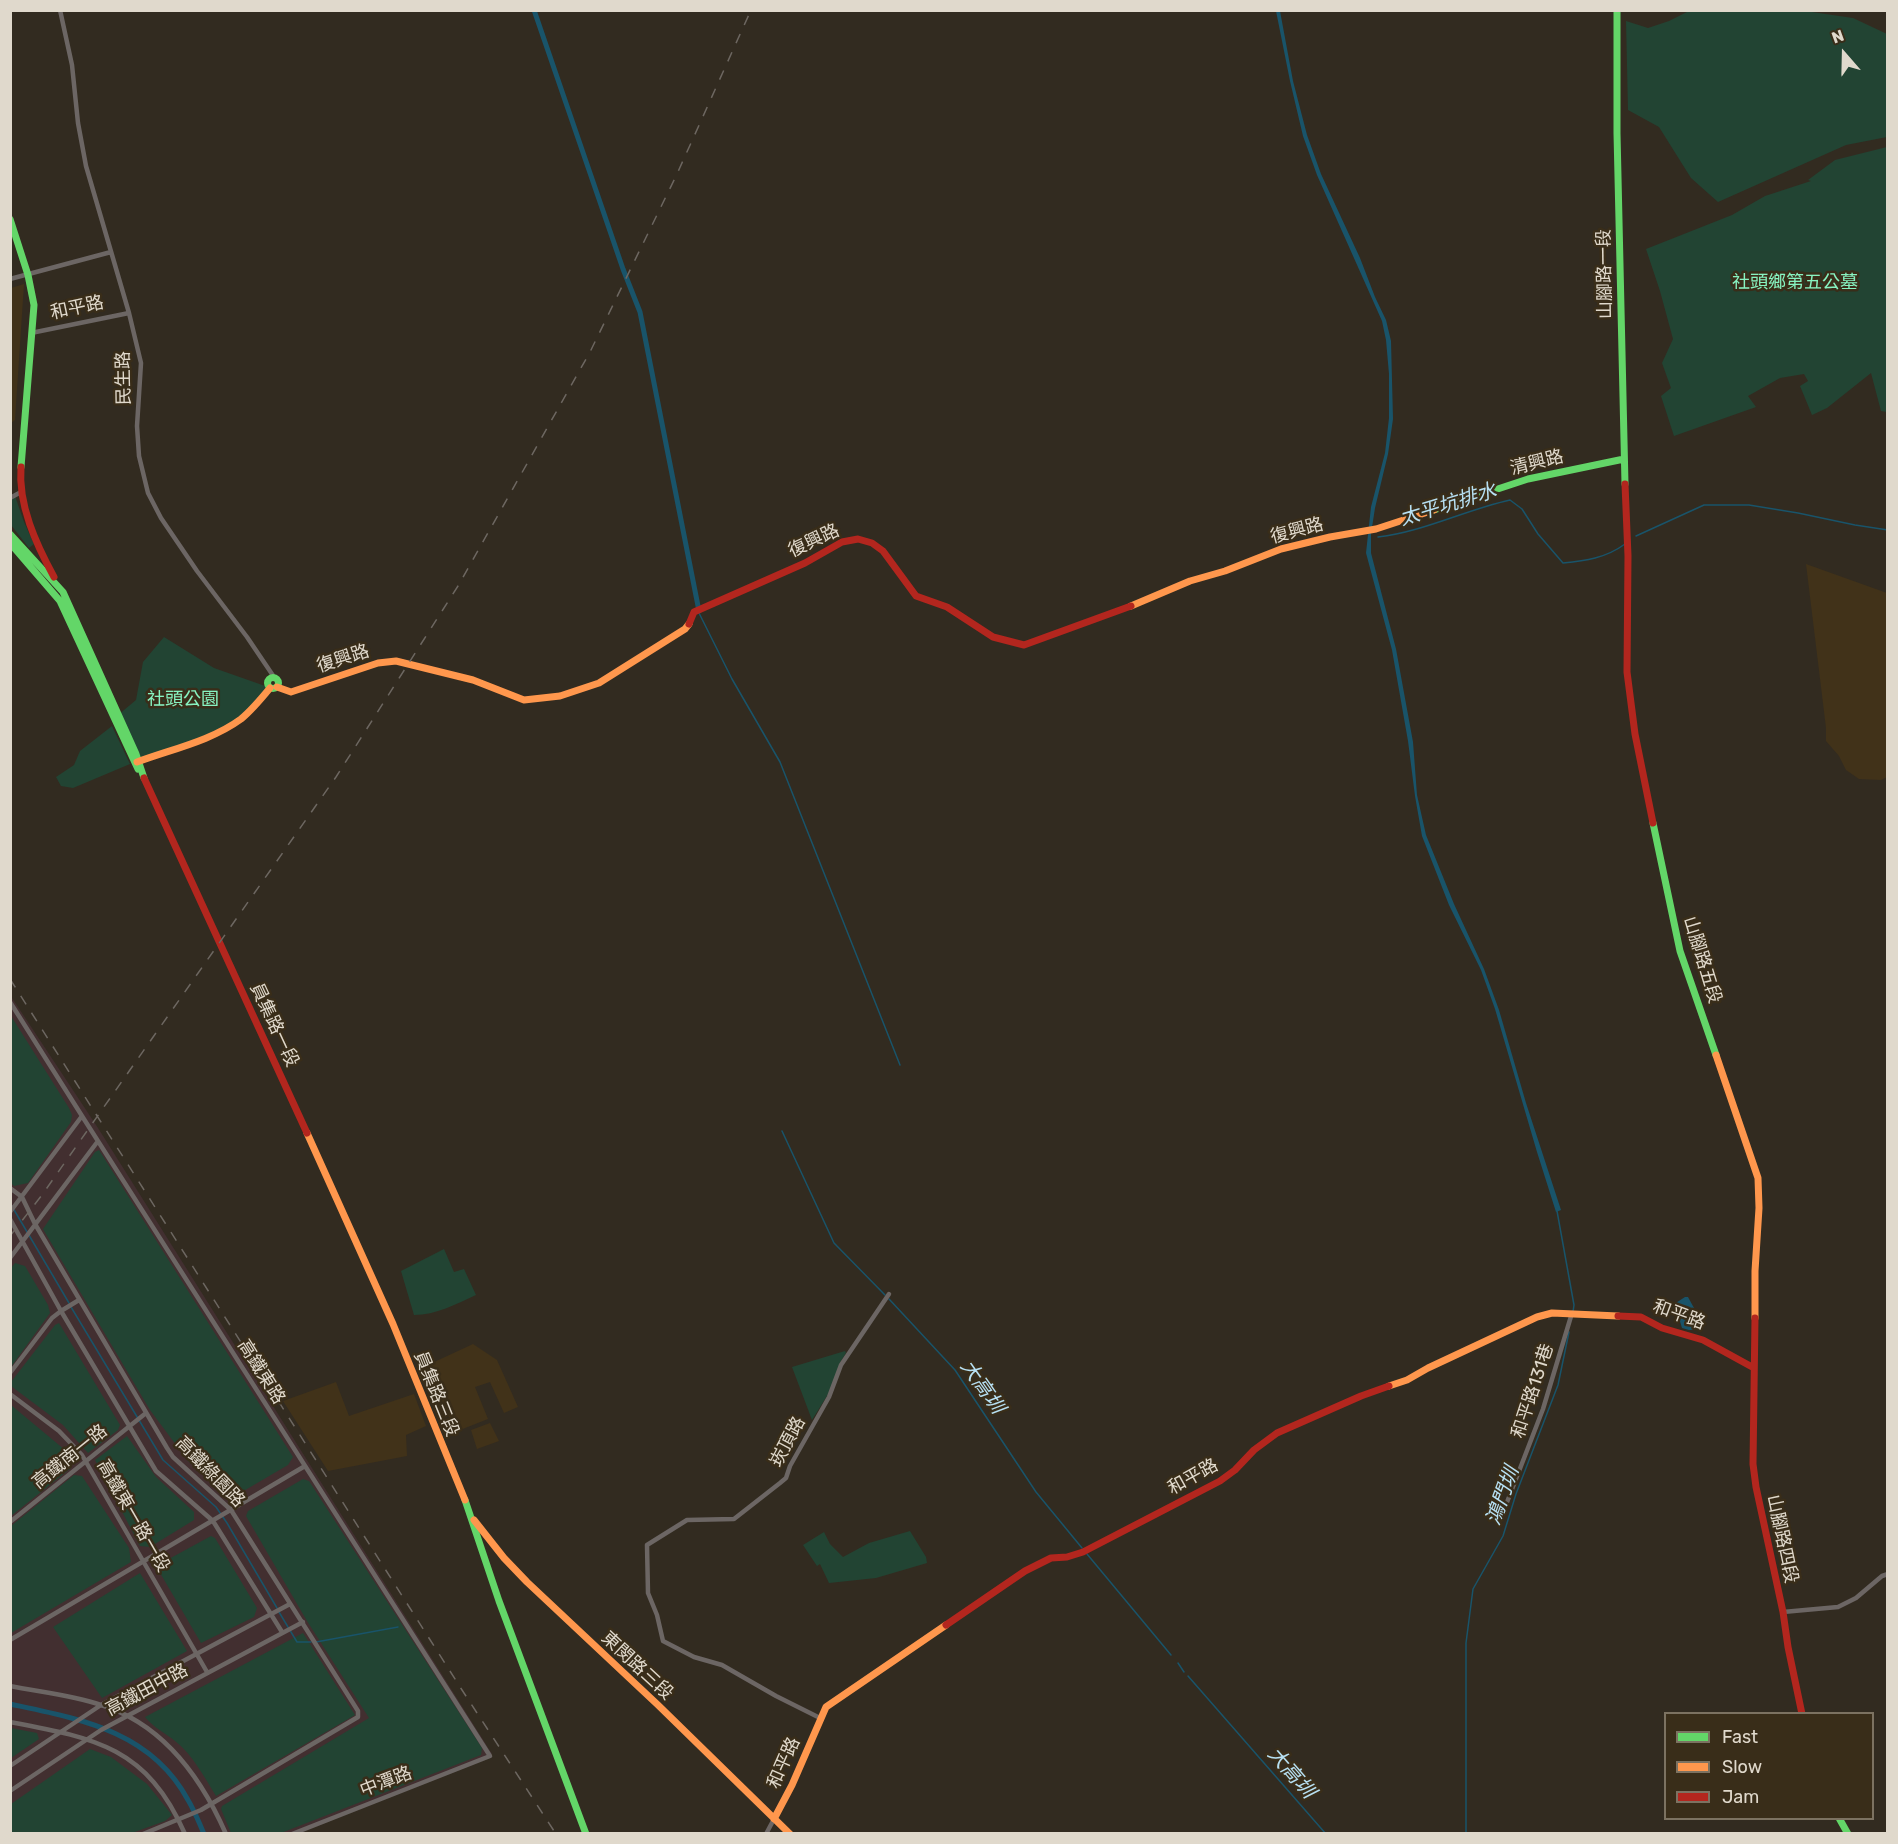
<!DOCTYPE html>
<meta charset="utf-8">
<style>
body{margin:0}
#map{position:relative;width:1898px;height:1844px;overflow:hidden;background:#322b20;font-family:Rubik,sans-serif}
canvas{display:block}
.frame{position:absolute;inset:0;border:12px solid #e0d9cc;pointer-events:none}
.legend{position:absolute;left:1664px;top:1712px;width:210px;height:108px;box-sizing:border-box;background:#392d19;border:2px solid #7c7261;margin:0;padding:8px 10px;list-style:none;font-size:18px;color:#e0d9cc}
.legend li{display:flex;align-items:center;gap:12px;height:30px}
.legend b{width:30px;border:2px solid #7c7261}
.north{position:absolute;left:1814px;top:24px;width:60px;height:60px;-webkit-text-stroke:4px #392d19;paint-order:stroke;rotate:340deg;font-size:16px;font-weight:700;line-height:24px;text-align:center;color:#e0d9cc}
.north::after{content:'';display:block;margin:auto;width:21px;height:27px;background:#e0d9cc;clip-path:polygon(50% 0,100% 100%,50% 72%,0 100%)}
</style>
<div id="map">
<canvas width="1898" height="1844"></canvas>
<div class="frame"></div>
<ul class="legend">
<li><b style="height:8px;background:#63d668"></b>Fast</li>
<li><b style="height:8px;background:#ff974d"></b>Slow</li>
<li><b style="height:8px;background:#b3261e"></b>Jam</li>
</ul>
<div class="north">N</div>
</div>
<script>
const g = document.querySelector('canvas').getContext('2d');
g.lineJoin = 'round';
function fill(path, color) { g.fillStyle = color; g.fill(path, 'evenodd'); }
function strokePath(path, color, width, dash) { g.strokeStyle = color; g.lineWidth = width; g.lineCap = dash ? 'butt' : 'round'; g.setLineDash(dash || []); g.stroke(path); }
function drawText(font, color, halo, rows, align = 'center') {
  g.font = font + ' Rubik,"Noto Sans TC",sans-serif'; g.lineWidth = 5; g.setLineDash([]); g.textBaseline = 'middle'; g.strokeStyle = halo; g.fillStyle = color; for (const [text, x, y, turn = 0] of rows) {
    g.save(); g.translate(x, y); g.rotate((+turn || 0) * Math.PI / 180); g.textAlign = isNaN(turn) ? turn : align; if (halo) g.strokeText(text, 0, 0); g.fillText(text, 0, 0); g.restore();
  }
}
fill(new Path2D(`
 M10,995L98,1128L492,1754L291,1833H11Z`), '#422f30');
fill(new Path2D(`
 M24,284L15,420L11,423V288Z
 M1806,564L1887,593V777L1881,780L1859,779L1846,770L1839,756L1826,741V728Z
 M473,1344L497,1360L518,1407L504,1413L490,1382L475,1387L488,1419L455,1432L431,1374L420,1378L417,1370Z
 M336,1382L349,1416L414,1394L426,1426L406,1435L407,1456L328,1471L283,1401Z
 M490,1423L499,1441L477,1449L471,1430Z`), '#413219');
fill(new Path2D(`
 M1689,11H1805L1853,18L1887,34V137L1846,145L1718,202L1691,178L1659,127L1628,110L1626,21L1648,28L1669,21Z
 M1887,147V412L1881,411L1871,373L1827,408L1812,415L1800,386L1808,381L1804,374L1780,378L1748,396L1756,407L1674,436L1661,396L1671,388L1662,363L1673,339L1660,291L1646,249L1732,215L1765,196L1811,181L1808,180L1835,160Z
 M15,496L24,522L34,544L29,548L11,525L10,499Z
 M164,637L214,668L268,687L257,706L231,726L139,761L118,715L136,700L143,662Z
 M112,726L130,764L73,788L61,786L56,777L74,765L80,751Z
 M11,1016L69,1108L72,1115L71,1122L28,1183L14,1186L11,1183Z
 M99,1150L293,1457L288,1465L235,1496L227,1493L188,1461L150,1410L43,1229L95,1152Z
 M444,1249L454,1272L464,1269L476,1295C456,1304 436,1315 414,1315L401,1271Z
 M15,1263L25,1266L48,1305L50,1313L11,1367L10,1269Z
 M59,1323L120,1425L118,1430L88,1453L63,1425L11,1386V1382L55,1325Z
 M845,1351L846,1353L841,1361L830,1391L812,1420L792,1367Z
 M11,1405L71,1455V1468L11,1516Z
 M127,1436L156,1477L194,1512V1520L150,1547L140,1546L95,1460Z
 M74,1475L82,1476L129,1548L131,1562L11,1633V1526Z
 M303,1479L309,1481L482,1748L481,1755L281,1833H231L221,1809L222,1806L369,1718L307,1621L246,1516L248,1511Z
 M910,1531L926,1557L927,1563L876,1578L829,1583L820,1564L817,1566L803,1545L824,1532L830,1544L843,1557L869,1543Z
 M211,1536L215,1538L257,1608L254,1617L201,1643L156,1566Z
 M140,1573L187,1651L102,1698L53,1627Z
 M303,1633L355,1715L216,1796C204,1777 193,1755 175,1741C165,1733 153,1727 145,1717Z
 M11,1728L37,1733L39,1739L11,1758Z
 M90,1749L111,1757L147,1784L172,1815L165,1821L132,1833H11V1804Z`), '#243');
fill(new Path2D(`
 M1276,11H1280L1293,81L1307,135L1321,174L1360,258L1375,297L1386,320L1391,341L1393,419L1388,454L1375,508L1371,534V553L1396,649L1413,742L1417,795L1426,835L1454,904L1484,969L1499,1010L1526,1103L1561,1210L1556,1212L1537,1152L1495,1009L1481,970L1449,905L1422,836L1415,796L1408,741L1392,650L1366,553L1371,507L1385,453L1389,418V374L1386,340L1382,321L1317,175L1303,136L1290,81Z
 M1685,1297H1688L1694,1308L1677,1315L1671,1306Z
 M1691,1313L1697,1314L1702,1329L1689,1330L1682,1328L1679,1318Z`), '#19546a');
strokePath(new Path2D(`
 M1636,536L1704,505H1749L1798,513L1855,525L1888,530
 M1378,537C1423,532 1465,510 1510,500L1522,509L1538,534L1563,563C1585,561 1606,558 1625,544
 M699,613L732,679L780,762L900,1065
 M782,1131L834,1243L885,1295
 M10,1203L69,1303
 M1557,1211L1574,1305L1573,1312
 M889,1299L955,1370L1036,1492L1082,1548
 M71,1307L163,1460L216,1507L227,1523L277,1608
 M1087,1554L1171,1655
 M279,1612L297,1642H311
 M316,1642L398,1627
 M1178,1663L1184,1672
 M1188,1676L1326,1834
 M1466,1834V1643L1473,1589L1503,1536L1516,1494L1558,1385L1569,1332`), '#19546a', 1.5);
strokePath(new Path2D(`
 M534,10L623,269L640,312L699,611
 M10,1704C80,1719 151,1731 188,1800C194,1810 199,1822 204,1834`), '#19546a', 5);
strokePath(new Path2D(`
 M60,10L72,65L78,123L86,166L129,313L141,363L137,426L139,456L148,493L161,518L197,571L247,637L274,677
 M10,279L111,252
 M31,333L129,313
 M10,498L21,492
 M10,1002L82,1116L490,1756L292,1834
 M10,1188L22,1197L35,1224L167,1448L173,1457L231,1510L358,1711V1717L201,1810L143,1834
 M10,1212L82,1116
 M10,1219L61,1311L156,1471L213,1521L282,1632
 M10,1258L98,1141
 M10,1373L52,1318L61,1311L79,1300
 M10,1394L59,1431L82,1455L207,1672
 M1504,1510L1543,1409L1572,1313
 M10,1522L146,1413
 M1783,1612L1838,1607L1856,1598L1882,1576L1888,1574
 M10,1640L305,1466
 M10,1686C40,1692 72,1695 101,1705C163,1724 201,1777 226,1834
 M820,1718L776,1696L722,1665L694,1657L663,1641L657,1615L648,1593L647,1545L687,1520L734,1519L780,1483L786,1478L790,1466L829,1397L841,1365L889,1294
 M10,1722C95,1738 147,1747 185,1834
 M10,1766L101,1705L290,1604
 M10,1791L101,1730L303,1622
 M766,1834L774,1819`), '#6c6664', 4.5);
strokePath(new Path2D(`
 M1617,10V133L1625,484
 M10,219L28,275L34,305L21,467
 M1434,510L1528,479L1624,459
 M10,534L63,592L136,754L144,778
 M10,543L60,601L138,769
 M267.5 683a5.5 5.5 0 1 1 11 0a5.5 5.5 0 1 1-11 0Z
 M1653,823L1680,951L1716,1055
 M465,1500L499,1601L586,1834
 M1839,1818L1848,1834`), '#63d668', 7);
strokePath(new Path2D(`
 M1131,606L1190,581L1225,571L1281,549L1330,537L1376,529L1434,510
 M277,687L291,692L378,663L396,661L473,680L524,700L560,696L599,683L685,629L689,624
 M137,762C172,749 211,741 241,719C252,710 261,699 270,688
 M1716,1055L1758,1178L1759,1208L1755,1271V1318
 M307,1133L393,1324L465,1500
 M1389,1386L1407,1380L1428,1368L1537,1317L1552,1313L1618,1316
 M474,1520L504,1558L527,1582L658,1705L790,1834
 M774,1819L792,1785L826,1707L946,1625`), '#ff974d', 7);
strokePath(new Path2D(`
 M21,467C18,505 36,544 54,577
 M1625,484L1628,556L1627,672L1635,734L1653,823
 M689,624L694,612L805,563L842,542L858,539L872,543L883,551L916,596L947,607L993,637L1024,645L1131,606
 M144,778L307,1133
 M1618,1316L1641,1317L1662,1328L1703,1340L1754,1368
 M1755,1318L1753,1464L1756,1487L1783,1612L1788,1647L1802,1714
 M946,1625L1025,1571L1051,1558L1067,1557L1083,1552L1220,1481L1235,1470L1254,1450L1277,1433L1361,1396L1389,1386`), '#b3261e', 7);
strokePath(new Path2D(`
 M10,979L462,1690L556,1834
 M10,1236L42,1195L336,777L458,586L590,352L677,174L751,10`), '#6d6761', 1.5, [10, 10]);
drawText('18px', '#e0d9cc', '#392d19', [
 ["山腳路一段",1605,274,-91],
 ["和平路",77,308,-12],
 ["民生路",124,378,-91],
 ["清興路",1537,463,-14],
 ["復興路",1297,531,-15],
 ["復興路",814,541,-25],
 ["復興路",343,659,-18],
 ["山腳路五段",1702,960,73],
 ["員集路一段",274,1025,65],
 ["和平路",1679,1315,20],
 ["高鐵東路",261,1372,58],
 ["和平路131巷",1533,1391,-72],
 ["員集路三段",436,1394,68],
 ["崁頂路",788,1442,-62],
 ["高鐵南一路",70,1457,-39],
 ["高鐵綠園路",210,1472,46],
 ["和平路",1193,1477,-29],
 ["高鐵東一路一段",133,1516,60],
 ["山腳路四段",1782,1539,78],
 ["東閔路三段",637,1666,43],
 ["高鐵田中路",147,1690,-28],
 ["和平路",784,1763,-66],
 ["中潭路",386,1782,-21]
]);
drawText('18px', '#87f3c1', '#392d19', [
 ["社頭鄉第五公墓",1795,283],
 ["社頭公園",183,700]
]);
drawText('italic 20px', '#b7e0f3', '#392d19', [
 ["太平坑排水",1448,505,-17],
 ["大高圳",982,1387,55],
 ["鴻門圳",1503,1496,-70],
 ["大高圳",1291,1773,49]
]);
</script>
